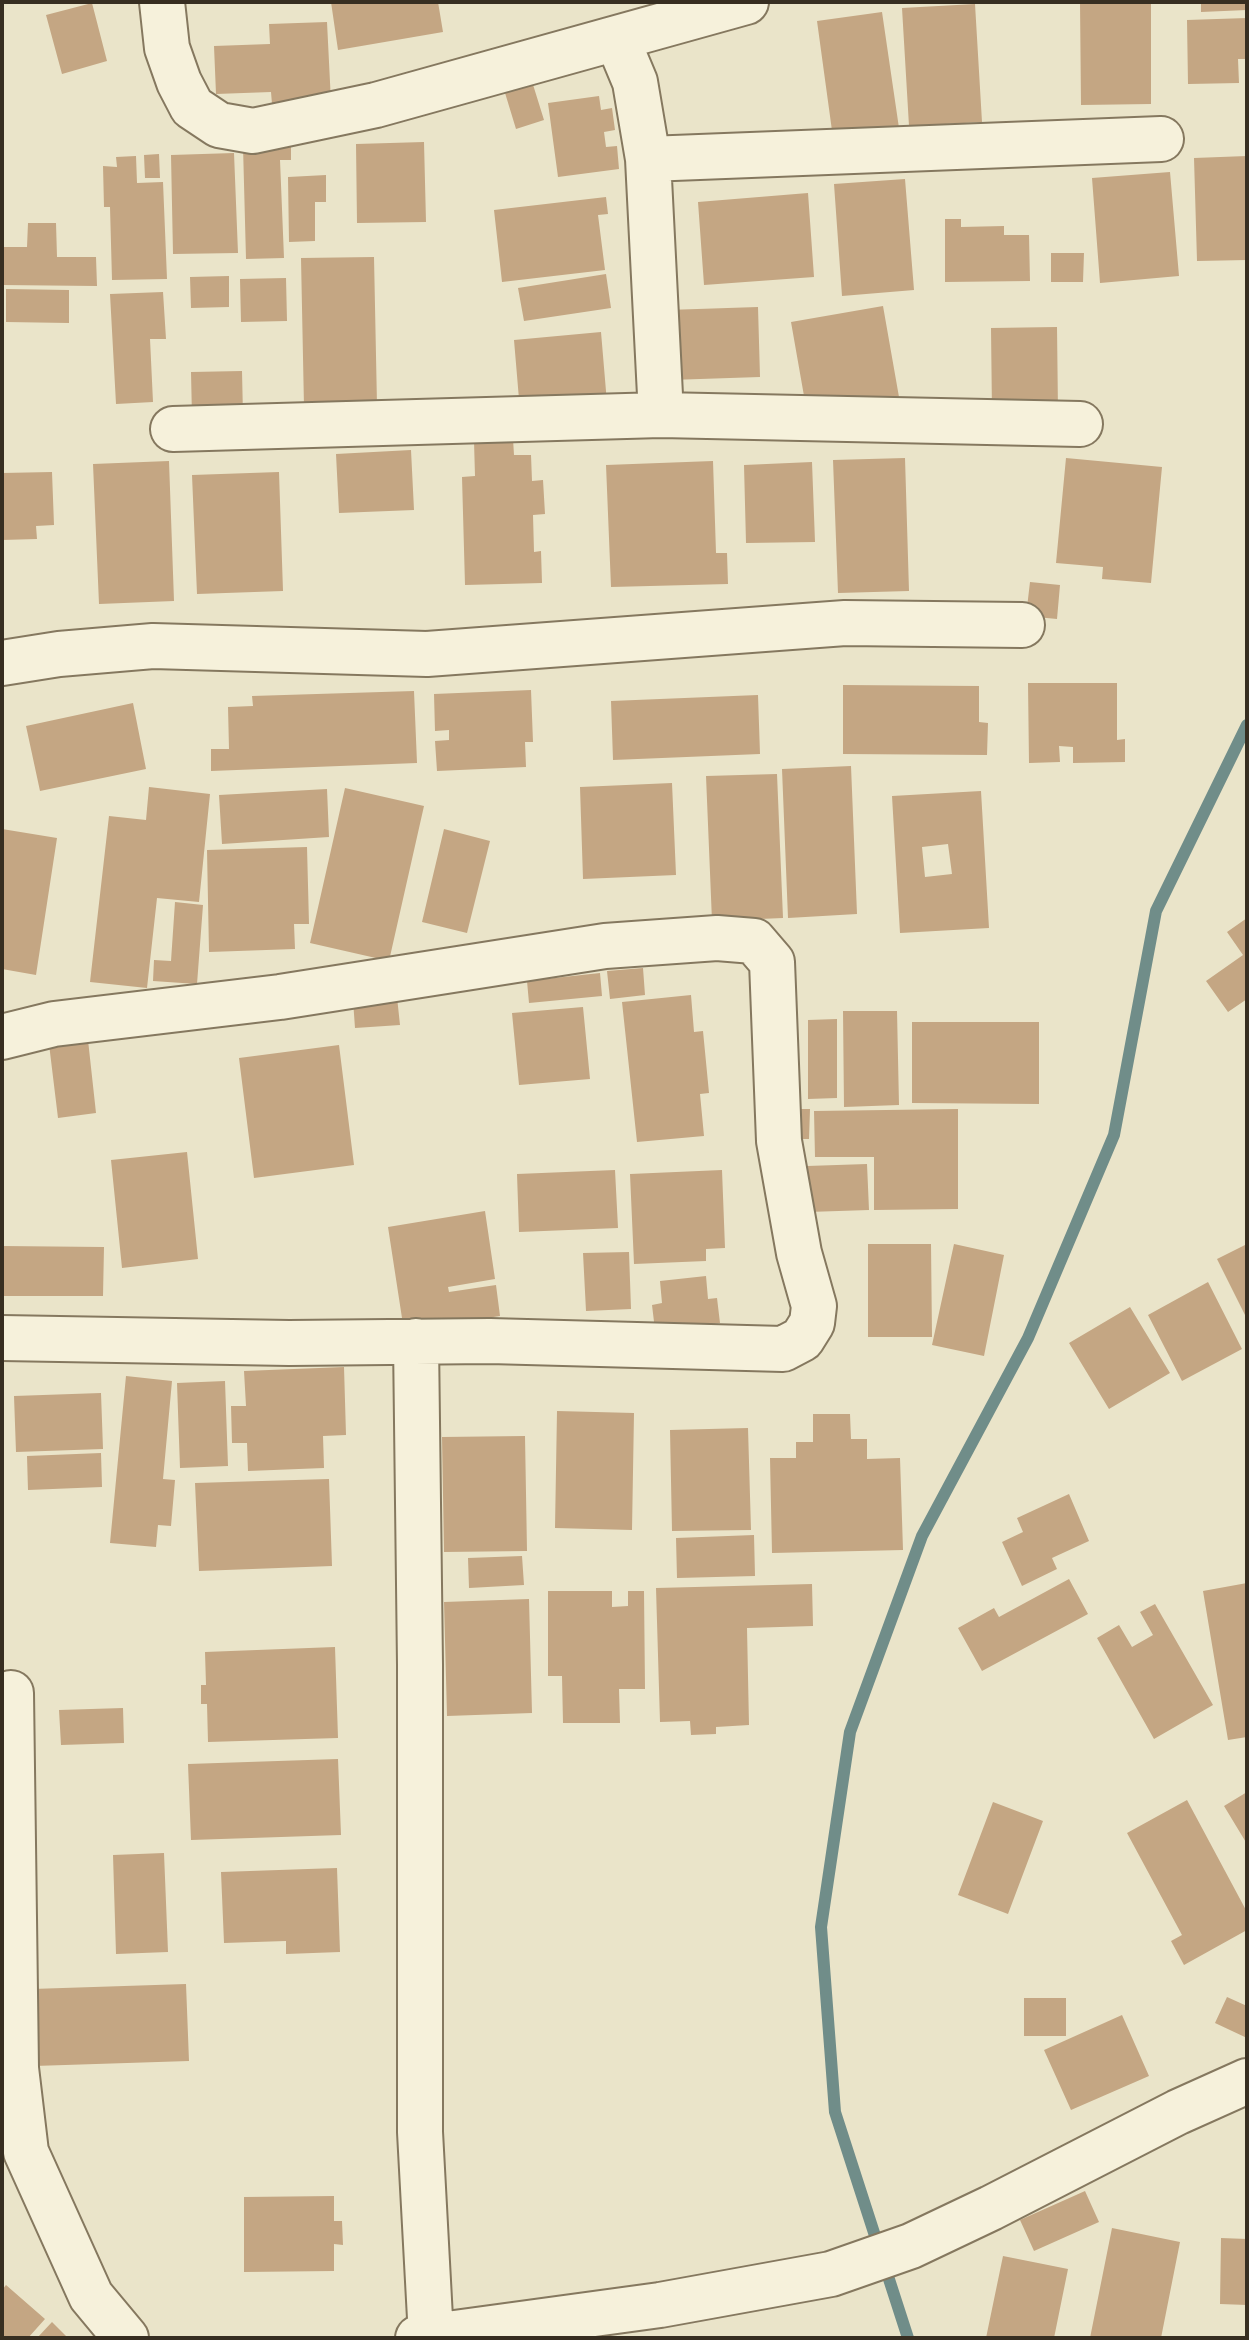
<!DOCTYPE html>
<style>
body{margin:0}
#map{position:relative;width:1249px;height:2340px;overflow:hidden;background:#eae4c9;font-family:"Roboto Serif",serif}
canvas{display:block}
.frame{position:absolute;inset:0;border:4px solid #372e21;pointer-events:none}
</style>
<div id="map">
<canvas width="1249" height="2340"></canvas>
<div class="frame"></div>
</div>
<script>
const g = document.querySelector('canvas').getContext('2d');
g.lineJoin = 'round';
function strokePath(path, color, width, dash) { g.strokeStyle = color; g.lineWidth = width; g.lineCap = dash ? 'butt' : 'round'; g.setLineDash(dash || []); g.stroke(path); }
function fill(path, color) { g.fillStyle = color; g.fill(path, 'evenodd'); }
strokePath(new Path2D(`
 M908,2338L835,2112L821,1927L850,1732L922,1536L1028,1338L1114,1135L1156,911L1247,725`), '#708d89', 12);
fill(new Path2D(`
 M331,2H438L443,32L338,50Z
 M1080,2H1151V104L1081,105Z
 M1201,2H1247V10L1201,12Z
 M92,3L107,61L62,74L46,15Z
 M975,4L982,122L909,126L902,8Z
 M882,12L899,128L833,138L817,21Z
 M1247,18V59H1238L1239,83L1188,84L1187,20Z
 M327,22L331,102L272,104L271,92L216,94L214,46L270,44L269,24Z
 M530,75L544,120L516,129L502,83Z
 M599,96L601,110L612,108L615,130L604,132L606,147L617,146L619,169L558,177L548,103Z
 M424,142L426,222L357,223L356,144Z
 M291,145V160H280L284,258L246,259L243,146Z
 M234,153L238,253L173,254L171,155Z
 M159,154L160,178H145L144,155Z
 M136,156L137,183L163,182L167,279L112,280L110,207H104L103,166L117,167L116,157Z
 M1247,156V260L1197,261L1194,158Z
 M1170,172L1179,276L1100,283L1092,178Z
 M326,175V202H315V241L289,242L288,177Z
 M905,179L914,290L842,296L834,184Z
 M808,193L814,277L704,285L698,202Z
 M606,197L608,214L598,215L605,270L502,282L494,210Z
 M945,219H961V227L1004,226V235H1029L1030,281L945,282Z
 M28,223H56L57,257H96L97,286L2,285V247H27Z
 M1051,253H1084L1083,282H1051Z
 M374,257L377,405L304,407L301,258Z
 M606,274L611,308L524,321L518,288Z
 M229,276V307L191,308L190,277Z
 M286,278L287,321L241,322L240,279Z
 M6,289L69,290V323L6,322Z
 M163,292L166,339H150L153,402L116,404L110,294Z
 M883,306L899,397L807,413L791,322Z
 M758,307L760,377L670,380L667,310Z
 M1057,327L1058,412L992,413L991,328Z
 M601,332L607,403L520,411L514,340Z
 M242,371L243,416L192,417L191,372Z
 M513,439L514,455H531L532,481L543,480L545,514L533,515L534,552L541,551L542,583L465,585L462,477L475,476L474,441Z
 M411,450L414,510L339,513L336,454Z
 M905,458L909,591L838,593L833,460Z
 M1066,458L1162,467L1151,583L1102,579L1103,567L1056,563Z
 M169,461L174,601L99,604L93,464Z
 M713,461L716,553H727L728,584L611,587L606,465Z
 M812,462L815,542L746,543L744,465Z
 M52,472L54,525L36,526L37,539L2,540V473Z
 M279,472L283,591L197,594L192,475Z
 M1030,582L1060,585L1057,619L1026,616Z
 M1028,683H1117V740L1125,739V762L1073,763V747L1059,746L1060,762L1029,763Z
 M843,685L979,686V722L988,723L987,755L843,754Z
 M531,690L533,742H525L526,767L437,771L435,741L449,740V730L435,731L434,694Z
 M414,691L417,763L211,771V749H229L228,707L253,706L252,696Z
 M758,695L760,754L613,760L611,701Z
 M133,703L146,769L40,791L26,726Z
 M851,766L857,914L788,918L782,769Z
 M777,774L783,918L712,921L706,776Z
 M672,783L676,875L583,879L580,787Z
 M149,787L210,794L199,902L157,898L147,988L90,982L109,816L146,820Z
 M345,788L424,806L389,961L310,943Z
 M327,789L329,837L222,844L219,795Z
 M981,791L989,928L900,933L892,796ZM948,844L952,874L925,877L922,847Z
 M2,829L57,838L36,975L2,969Z
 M444,829L490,841L467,933L422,922Z
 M307,847L309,924H294L295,949L209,952L207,850Z
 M175,902L203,905L197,984L153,981L154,960L171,961Z
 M1247,918V999L1228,1012L1206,981L1243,955L1227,932Z
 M643,968L645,995L610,999L607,971Z
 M600,973L602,996L529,1003L527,981Z
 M691,995L694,1032L703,1031L709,1093L700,1094L704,1136L637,1142L622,1002Z
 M397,997L400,1025L355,1028L353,1000Z
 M583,1007L590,1079L519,1085L512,1013Z
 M843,1011H897L899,1105L844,1107Z
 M837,1019V1098L808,1099V1020Z
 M912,1022H1039V1104L912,1103Z
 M88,1040L96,1113L58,1118L49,1044Z
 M339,1045L354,1165L254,1178L239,1058Z
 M784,1109H810L809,1139H784Z
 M958,1109V1209L874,1210V1157H815L814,1111Z
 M187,1152L198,1259L122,1268L111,1160Z
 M867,1164L869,1210L808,1212L807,1166Z
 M615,1170L618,1228L519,1232L517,1174Z
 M722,1170L725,1248L706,1249V1261L634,1264L630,1174Z
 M485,1211L495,1279L448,1287L449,1292L496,1285L500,1316L404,1331L388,1227Z
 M868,1244H931L932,1337H868Z
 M954,1244L1004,1255L984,1356L932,1345Z
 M1247,1244V1319L1217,1259Z
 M2,1246L104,1247L103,1296H2Z
 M629,1252L631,1309L586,1311L583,1253Z
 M706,1276L708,1299L717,1298L720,1323L655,1330L652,1305L662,1303L660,1281Z
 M1208,1282L1242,1349L1182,1381L1148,1315Z
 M1130,1307L1170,1373L1109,1409L1069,1343Z
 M344,1367L346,1435L323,1436L324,1468L248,1471L247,1443H232L231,1406H246L244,1371Z
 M126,1376L172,1381L163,1479L175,1480L171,1526L158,1525L156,1547L110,1543Z
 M225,1381L228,1466L180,1468L177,1383Z
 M101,1393L103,1449L16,1452L14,1396Z
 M557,1411L634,1413L632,1530L555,1528Z
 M813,1414H850L851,1439H867V1459L900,1458L903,1550L772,1553L770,1458H796V1442H813Z
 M748,1428L751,1530L672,1531L670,1430Z
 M525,1436L527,1551L444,1552L442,1437Z
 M101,1453L102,1487L28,1490L27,1456Z
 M329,1479L332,1566L199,1571L195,1483Z
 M1069,1494L1089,1541L1052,1558L1057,1569L1022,1586L1002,1542L1023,1532L1017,1518Z
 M754,1535L755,1576L677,1578L676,1538Z
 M522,1556L524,1585L469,1588L468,1558Z
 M1069,1579L1088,1614L982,1671L958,1628L994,1608L999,1617Z
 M1247,1583V1737L1228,1740L1203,1591Z
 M812,1584L813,1626L747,1628L749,1725L716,1727V1734L691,1735L690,1721L660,1722L656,1588Z
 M548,1591H612V1607L628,1606V1591H644L645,1689H619L620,1723H563L562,1676H548Z
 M529,1599L532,1713L447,1716L444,1602Z
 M1155,1604L1213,1705L1154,1739L1097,1638L1119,1625L1132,1647L1153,1635L1140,1612Z
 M335,1647L338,1738L208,1742L207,1704H201V1685H206L205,1652Z
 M123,1708L124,1743L61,1745L59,1710Z
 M338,1759L341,1835L191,1840L188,1764Z
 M1247,1792V1844L1224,1806Z
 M1187,1800L1247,1912V1930L1184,1965L1171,1941L1182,1935L1127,1833Z
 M993,1802L1043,1821L1008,1914L958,1895Z
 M164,1853L168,1952L116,1954L113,1855Z
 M337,1868L340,1952L286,1954V1941L224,1943L221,1872Z
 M186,1984L189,2061L34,2066L32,1989Z
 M1227,1997L1247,2006V2038L1215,2023Z
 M1024,1998H1066V2036H1024Z
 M1122,2015L1149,2076L1071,2110L1044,2050Z
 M1085,2191L1099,2222L1034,2251L1020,2220Z
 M334,2196V2221H342L343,2245L334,2244V2271L244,2272V2197Z
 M1112,2228L1180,2242L1161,2338H1090Z
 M1221,2238L1247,2239V2305L1220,2304Z
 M1003,2256L1068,2269L1054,2338H986Z
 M6,2285L45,2319L28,2338H2V2290Z
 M52,2322L68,2338H37Z`), '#c4a683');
const minor = new Path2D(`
 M162,2L167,48L179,82L192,107L219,125L253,131L376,105L746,2
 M617,39L635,82L648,159L661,415
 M648,159L1161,139
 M173,429L661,415L1080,424
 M2,663L59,654L153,646L427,654L845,623L1022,625
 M2,1037L54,1024L280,997L605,946L717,938L754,941L772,962L779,1141L799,1253L814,1306L812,1323L802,1339L783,1349L490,1341L289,1343L2,1338
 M416,1341L420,1665V2132L431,2337
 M11,1693L16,2068L26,2152L91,2296L126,2338
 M418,2338L660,2305L831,2274L911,2246L991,2208L1178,2112L1247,2081`);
strokePath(minor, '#85785f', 48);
strokePath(minor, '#f6f1db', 44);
</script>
